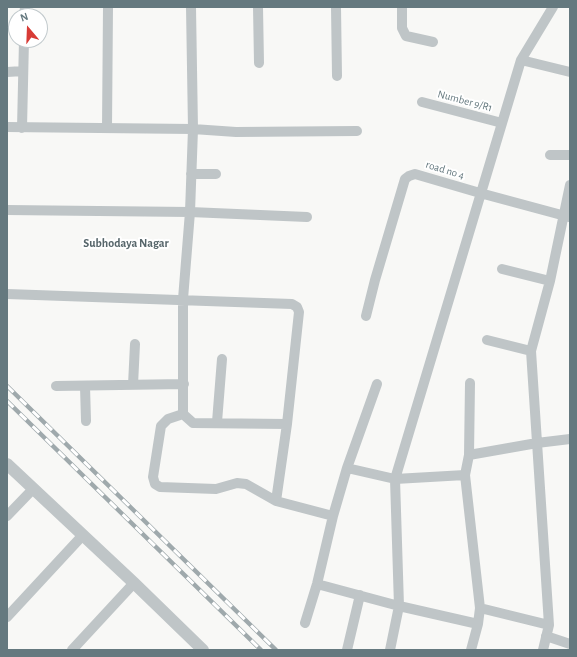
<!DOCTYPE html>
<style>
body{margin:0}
#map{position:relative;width:577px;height:657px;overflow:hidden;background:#f8f8f6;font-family:"Alegreya Sans",sans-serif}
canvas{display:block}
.frame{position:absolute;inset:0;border:8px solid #65797f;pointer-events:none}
.north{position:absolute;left:8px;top:8px;width:40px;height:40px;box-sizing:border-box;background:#fff;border:1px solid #c1c9cc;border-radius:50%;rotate:341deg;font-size:11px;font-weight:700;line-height:16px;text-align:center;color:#65797f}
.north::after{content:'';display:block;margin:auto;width:14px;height:18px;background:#d83b36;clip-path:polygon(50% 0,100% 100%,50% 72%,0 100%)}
</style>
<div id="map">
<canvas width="577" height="657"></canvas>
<div class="frame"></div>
<div class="north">N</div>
</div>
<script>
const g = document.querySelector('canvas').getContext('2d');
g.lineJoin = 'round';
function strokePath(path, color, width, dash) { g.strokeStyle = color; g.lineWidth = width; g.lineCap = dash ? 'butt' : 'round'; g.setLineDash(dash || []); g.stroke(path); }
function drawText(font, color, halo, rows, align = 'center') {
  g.font = font + ' "Alegreya Sans",sans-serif'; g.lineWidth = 4; g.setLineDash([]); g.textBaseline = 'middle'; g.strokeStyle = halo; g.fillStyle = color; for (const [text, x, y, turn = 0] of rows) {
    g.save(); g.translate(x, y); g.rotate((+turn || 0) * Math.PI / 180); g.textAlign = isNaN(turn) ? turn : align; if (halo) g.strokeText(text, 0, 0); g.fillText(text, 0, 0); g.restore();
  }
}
strokePath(new Path2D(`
 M191,7L193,129L190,212L183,299V414L193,423L287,424
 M258,7L259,63
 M336,7L337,76
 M402,7V28L406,36L433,42
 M24,16L25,7
 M521,60L570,72
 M7,72L23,71
 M422,102L502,123
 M7,127L193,129L236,132L357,131
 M22,128L24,40
 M107,128L108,7
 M550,155H570
 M191,174H216
 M7,210L190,212L307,217
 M502,269L550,281
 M7,294L292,304L297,307L299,312L287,424L276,501
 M366,316L375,280L405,179L409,176L415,174L480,193L569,217
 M487,340L531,351
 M133,385L135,344
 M56,386L184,384
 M85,386L86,421
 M183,414L168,419L161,426L153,477L155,484L160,487L216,489L237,483L246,484L276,501L333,516
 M217,422L222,359
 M469,455L470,383
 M347,468L395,479L465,475L469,455L537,443L570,439
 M465,475L480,608L478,624L471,650
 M7,516L33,489
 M317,584L399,606L478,624
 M480,608L549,625
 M7,617L83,535
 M305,623L317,584L333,516L347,468L377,384
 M546,636L570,644
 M72,650L134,583
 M347,650L360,595
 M390,650L399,606L395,479L521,60L553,7
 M543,650L549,625L531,351L550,281L570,185`), '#bfc5c7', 10);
strokePath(new Path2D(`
 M7,464L134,583L203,650`), '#bfc5c7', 12);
const rail = new Path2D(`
 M7,386L276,650
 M7,401L261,650`);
strokePath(rail, '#9fa9ac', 4.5);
strokePath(rail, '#fff', 3, [9]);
drawText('11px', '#65797f', '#fff', [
 ["Number 9/R1",465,101,15],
 ["road no 4",445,170,17]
]);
drawText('bold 12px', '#57666b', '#fff', [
 ["Subhodaya Nagar",126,243]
]);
</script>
